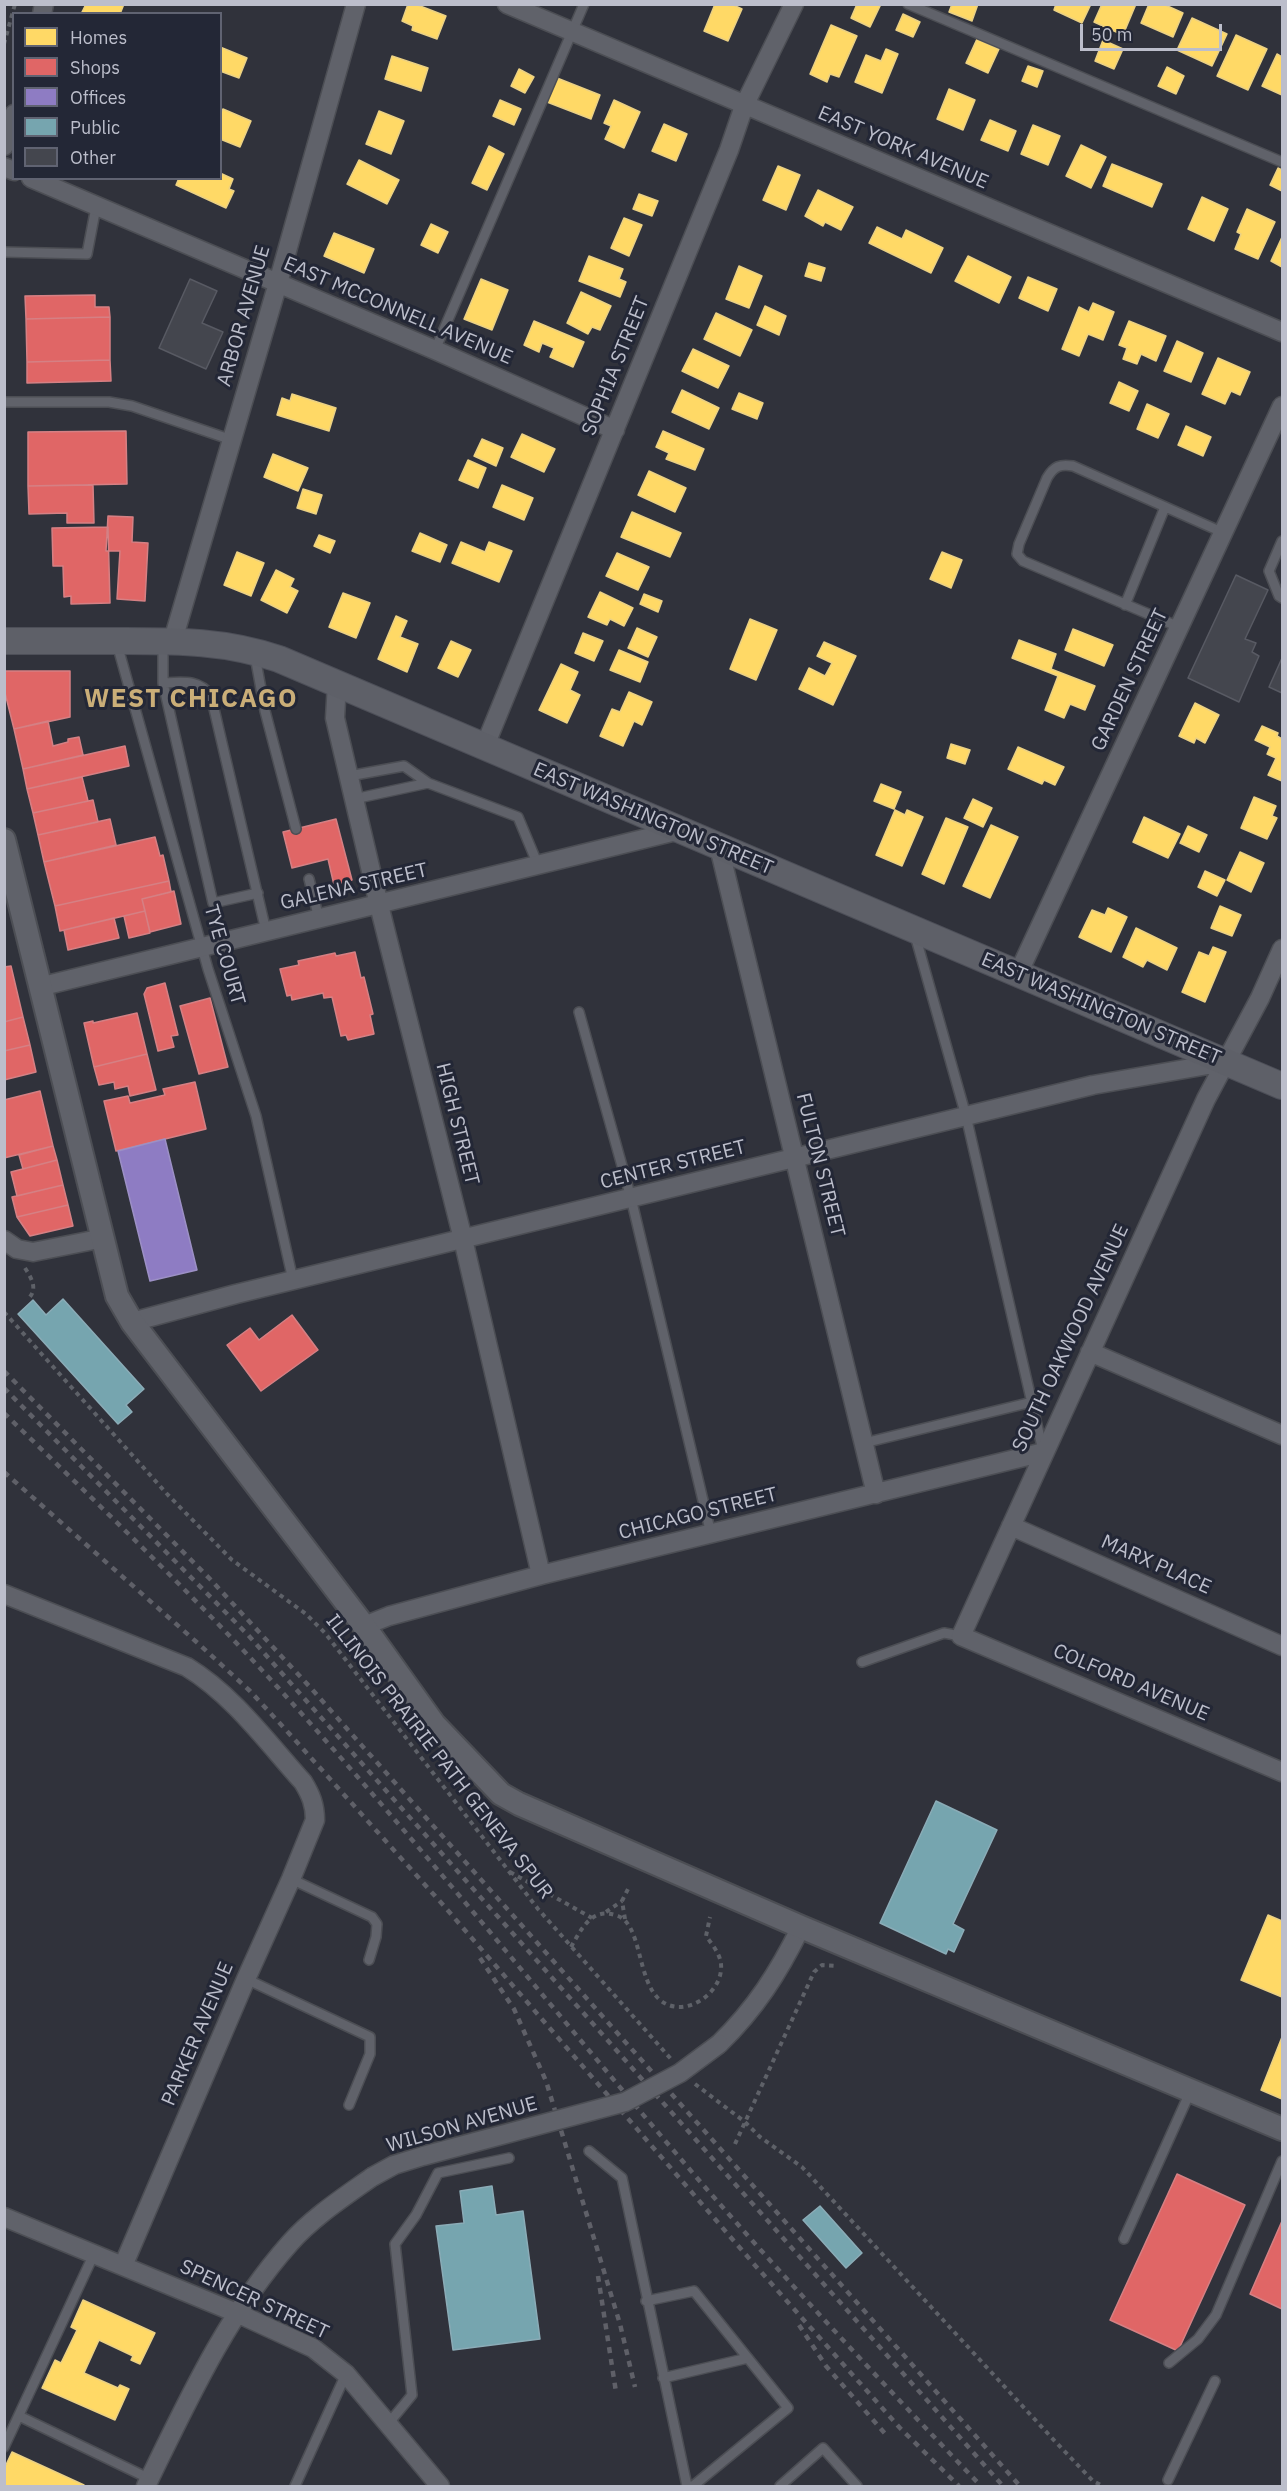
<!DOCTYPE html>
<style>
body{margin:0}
#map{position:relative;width:1287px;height:2491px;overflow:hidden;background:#30323b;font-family:"IBM Plex Sans",sans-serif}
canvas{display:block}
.frame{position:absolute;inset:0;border:6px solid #bcbecb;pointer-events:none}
.legend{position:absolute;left:12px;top:12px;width:210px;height:168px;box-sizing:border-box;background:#232736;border:2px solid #606372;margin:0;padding:8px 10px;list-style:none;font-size:18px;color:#bcbecb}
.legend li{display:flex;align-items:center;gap:12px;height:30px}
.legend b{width:30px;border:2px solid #606372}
.scale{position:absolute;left:1080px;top:24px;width:142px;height:27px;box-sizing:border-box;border:3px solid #bcbecb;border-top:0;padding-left:8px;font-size:18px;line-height:21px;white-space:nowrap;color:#bcbecb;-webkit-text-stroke:4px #232736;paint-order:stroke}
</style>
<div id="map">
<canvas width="1287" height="2491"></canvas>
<div class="frame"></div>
<ul class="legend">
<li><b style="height:16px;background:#ffd966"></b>Homes</li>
<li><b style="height:16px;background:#e06666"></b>Shops</li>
<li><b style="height:16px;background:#8e7cc3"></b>Offices</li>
<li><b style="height:16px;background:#76a5af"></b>Public</li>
<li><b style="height:16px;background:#44464e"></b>Other</li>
</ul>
<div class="scale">50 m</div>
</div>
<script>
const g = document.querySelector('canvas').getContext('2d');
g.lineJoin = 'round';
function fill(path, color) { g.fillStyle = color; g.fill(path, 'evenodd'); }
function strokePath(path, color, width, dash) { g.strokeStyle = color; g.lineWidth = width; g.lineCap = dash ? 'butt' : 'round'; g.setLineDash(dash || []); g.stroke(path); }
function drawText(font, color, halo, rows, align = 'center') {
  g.font = font + ' "IBM Plex Sans",sans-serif'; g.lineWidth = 6; g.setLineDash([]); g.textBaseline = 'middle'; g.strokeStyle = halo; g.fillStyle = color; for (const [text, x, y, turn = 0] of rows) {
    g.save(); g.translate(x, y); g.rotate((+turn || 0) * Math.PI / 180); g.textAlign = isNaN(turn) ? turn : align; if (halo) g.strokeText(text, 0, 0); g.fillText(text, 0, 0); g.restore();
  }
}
const homes = new Path2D(`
 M86,4H124L120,14H81Z
 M408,4H415L446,16L437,39L412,30L413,26L402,21Z
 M715,4H731L742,9L728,41L704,31Z
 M857,4H881L870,27L851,18Z
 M952,4H978L972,21L949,12Z
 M1056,4H1091L1082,23L1054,10Z
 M1102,4H1136L1123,35L1094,22Z
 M1149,4H1163L1183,13L1173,37L1141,23Z
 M903,14L920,22L913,37L896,30Z
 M1192,18L1227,34L1212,66L1177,50Z
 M831,25L857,36L839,77L830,74L827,82L810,74Z
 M1236,35L1267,49L1248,90L1217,76Z
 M977,39L999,49L988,73L966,63Z
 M1103,40L1123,49L1114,69L1095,61Z
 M220,47L247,58L239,78L220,71Z
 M886,49L898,54L882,93L855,82L866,55L881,61Z
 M1277,54L1282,57V95L1262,86Z
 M392,56L428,68L421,91L385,79Z
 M1028,66L1043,71L1037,87L1022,81Z
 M1167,67L1184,76L1176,94L1158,86Z
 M519,69L534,77L525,93L511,86Z
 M557,78L600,95L591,119L547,102Z
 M949,89L975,100L963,130L937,119Z
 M500,100L521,109L514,125L493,116Z
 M614,100L640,112L624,148L605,139L611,126L604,123Z
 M223,109L251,121L240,147L220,139V114Z
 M379,111L404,121L391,154L366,144Z
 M990,120L1016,131L1008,151L981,140Z
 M664,124L687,134L676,161L652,151Z
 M1033,125L1060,136L1048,165L1021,154Z
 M1081,145L1106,157L1091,188L1066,176Z
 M489,146L504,154L487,190L472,183Z
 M359,160L399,180L387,204L347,184Z
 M1112,164L1162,184L1152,207L1103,186Z
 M778,166L800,175L786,210L763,200Z
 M1278,168L1282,170V191L1270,185Z
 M220,173L233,179L229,189L234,191L226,208L176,185L179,178H220Z
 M818,190L853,207L841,230L825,222L823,226L805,216Z
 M639,194L658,201L652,216L633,209Z
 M1202,197L1228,209L1214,241L1188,229Z
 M1247,209L1275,222L1258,259L1235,249L1241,234L1237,232Z
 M624,218L642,225L629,256L611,248Z
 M431,224L448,232L438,253L421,245Z
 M877,227L902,239L906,230L943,248L931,273L869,243Z
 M334,233L374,249L364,273L324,256Z
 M1282,237V267L1271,261Z
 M589,256L623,269L619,279L626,282L620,297L579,281Z
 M968,256L1011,277L999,303L955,281Z
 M809,263L825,268L821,281L805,276Z
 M739,266L762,276L749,308L726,299Z
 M1028,277L1057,289L1048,311L1019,298Z
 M481,279L508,290L492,330L464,319Z
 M581,292L611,306L600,330L592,327L588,334L567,323Z
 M1093,303L1114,312L1103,340L1088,334L1079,356L1062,349L1079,307L1089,312Z
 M765,306L786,316L779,335L757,325Z
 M716,313L752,330L740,356L704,339Z
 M534,321L584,342L573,367L550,357L554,348L542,343L539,352L524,345Z
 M1129,321L1166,336L1156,361L1141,354L1137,364L1123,359L1127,348L1119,345Z
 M1177,341L1203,353L1191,382L1164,371Z
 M693,349L729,366L718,388L682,371Z
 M1218,358L1250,372L1240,395L1231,391L1225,404L1202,394Z
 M1119,382L1138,391L1129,411L1110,403Z
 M682,390L719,408L709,429L672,412Z
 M739,393L763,403L757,419L732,409Z
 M292,394L336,408L329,431L277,415L282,398L290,401Z
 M1147,404L1169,414L1158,438L1137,429Z
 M1186,426L1211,437L1203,456L1178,445Z
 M663,431L704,449L695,470L666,459L669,453L656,447Z
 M522,434L555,449L544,472L511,457Z
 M482,439L503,448L496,466L474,456Z
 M273,454L308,468L298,491L264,477Z
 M468,460L486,468L478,488L459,480Z
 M649,471L686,488L675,512L638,495Z
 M502,485L533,498L524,520L493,507Z
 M303,489L322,495L316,514L297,508Z
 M632,512L681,533L670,557L621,537Z
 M420,533L447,545L440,562L412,551Z
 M319,535L335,541L330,553L314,546Z
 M461,542L485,552L489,542L512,551L499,582L452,563Z
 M237,552L264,563L251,596L224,585Z
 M942,552L962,560L951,588L930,579Z
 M617,553L649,567L638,590L606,576Z
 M276,570L294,579L290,587L298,591L287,613L261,600Z
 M600,592L633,608L624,626L610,619L607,625L588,617Z
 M343,593L370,603L356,638L329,627Z
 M644,594L662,601L658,612L640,604Z
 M396,616L407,621L400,637L418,644L407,672L378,659Z
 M750,619L777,630L756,680L730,669Z
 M637,628L657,637L648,657L628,648Z
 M1073,629L1113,645L1104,666L1065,650Z
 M583,633L603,641L594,661L575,653Z
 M1019,640L1056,654L1051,669L1095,686L1085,710L1070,704L1064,718L1045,710L1058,676L1012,658Z
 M451,641L471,650L458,677L438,668Z
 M824,642L856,656L833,705L799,689L809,668L825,676L832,663L817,656Z
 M619,650L648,662L640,682L610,670Z
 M561,664L578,672L570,690L580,695L567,723L539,710Z
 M629,692L652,702L642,725L634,721L623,746L600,736L612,709L620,712Z
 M1195,703L1219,715L1205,743L1196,738L1194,743L1179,736Z
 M1262,726L1278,733L1277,736L1282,739V781L1268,775L1276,758L1267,754L1270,747L1255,740Z
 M951,744L970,750L965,764L947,758Z
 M1018,747L1064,767L1055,785L1044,780L1042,784L1008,769Z
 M881,784L901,792L894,809L874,801Z
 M1254,797L1276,806L1272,816L1277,818L1267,839L1241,828Z
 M973,799L992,808L983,827L964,818Z
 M895,810L905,815L907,810L923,817L902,866L876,855Z
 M1144,817L1180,834L1168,858L1133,842Z
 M946,818L968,827L944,884L922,874Z
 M991,825L1018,837L990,898L963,886Z
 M1188,826L1207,835L1199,852L1180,843Z
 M1240,852L1264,863L1251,892L1227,880Z
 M1205,871L1225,880L1217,896L1198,887Z
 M1220,906L1241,915L1232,936L1211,928Z
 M1108,908L1127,917L1111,952L1079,937L1092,910L1105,915Z
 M1136,928L1177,948L1167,970L1147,960L1143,967L1123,957Z
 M1213,947L1226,952L1205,1002L1182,992L1199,952L1209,956Z
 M1268,1915L1282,1921V1997L1241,1980Z
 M1282,2037V2099L1261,2090Z
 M83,2300L155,2333L140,2364L131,2360L133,2356L99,2340L84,2373L118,2388L120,2385L129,2389L115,2420L42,2388L55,2360L61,2363L77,2330L71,2327Z
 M12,2452L84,2485L83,2486H4V2469Z`);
fill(homes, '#ffd966');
strokePath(homes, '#ebd184', 1.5);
const shops = new Path2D(`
 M95,295V307H109L110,317L26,319L25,296Z
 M110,317V360L27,362L26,319Z
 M110,360L111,381L27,383V362Z
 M126,431L127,484L28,486V432Z
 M93,485L94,523H67V513L29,514L28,486Z
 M108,516L133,517L132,542L148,543L145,601L117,599L120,551H106Z
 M108,527L110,603L71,604V596L64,597L63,566H53L52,528Z
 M4,671H70V717L14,729L4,689Z
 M48,721L53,746L68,742V739L79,737L83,755L23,769L14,729Z
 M125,746L129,766L27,789L23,769Z
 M82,777L88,801L33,813L27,789Z
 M93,800L98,822L38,835L33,813Z
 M110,819L116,845L44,862L38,835Z
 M336,819L352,880L334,885L328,859L292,868L283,832Z
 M155,837L160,856L163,855L169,881L55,906L44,862Z
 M169,881L171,892L142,899L145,911L60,931L55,906Z
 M174,891L181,924L150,932L142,899Z
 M145,911L150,933L129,938L124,916Z
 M114,918L119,938L68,950L64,930Z
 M355,952L361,978L364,977L373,1014L370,1015L374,1034L348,1040L346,1035L341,1036L332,997L324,998L323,993L292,1000L291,995L287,996L280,969L299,965L298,961L335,953L336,956Z
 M11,966L23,1017L4,1022V967Z
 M165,983L178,1035L171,1036L174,1047L158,1051L144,994L147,988Z
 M210,998L228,1067L199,1074L180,1006Z
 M137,1013L147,1054L94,1067L84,1023L93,1021V1023Z
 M23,1017L30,1045L4,1051V1022Z
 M30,1045L36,1072L4,1080V1051Z
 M147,1054L156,1090L130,1096L128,1086L115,1089L114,1082L99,1085L94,1067Z
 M195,1082L206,1129L116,1151L104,1101L128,1096L130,1103L165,1095L163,1089Z
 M40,1091L53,1146L4,1158V1100Z
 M53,1146L57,1160L23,1169L19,1155Z
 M57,1160L63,1185L17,1196L11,1172Z
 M63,1185L68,1205L17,1217L12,1197Z
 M68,1205L73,1226L30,1236L17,1217Z
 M292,1315L318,1350L261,1391L227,1345L250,1328L259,1340Z
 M1177,2174L1245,2205L1178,2351L1110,2320Z
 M1282,2221V2309L1250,2294Z`);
fill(shops, '#e06666');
strokePath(shops, '#d58084', 1.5);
const offices = new Path2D(`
 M165,1139L197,1270L150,1281L118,1151Z`);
fill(offices, '#8e7cc3');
strokePath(offices, '#9c90c5', 1.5);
const public = new Path2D(`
 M63,1299L144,1389L126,1405L132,1412L118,1424L18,1314L33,1300L46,1315Z
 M936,1801L997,1830L953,1924L964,1930L954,1952L948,1949L946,1954L880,1923Z
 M492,2186L496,2215L523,2211L540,2339L453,2350L436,2226L464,2223L460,2191Z
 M820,2206L862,2253L846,2268L803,2220Z`);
fill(public, '#76a5af');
strokePath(public, '#8bacb7', 1.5);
const building = new Path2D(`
 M190,279L217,291L202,323L223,332L206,369L159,348Z
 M1236,575L1268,590L1245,639L1256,643L1252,652L1259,656L1239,702L1188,678Z
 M1282,658V693L1269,687Z`);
fill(building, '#44464e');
strokePath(building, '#585a63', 1.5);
const service = new Path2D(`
 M908,4L1282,162
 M4,252L87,254L96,207
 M435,350L584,4
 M4,402H109L132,406L232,440
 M1282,541L1269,571L1279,596L1282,598
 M1125,605L1165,507
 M1179,627L1023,561L1017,554L1019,544L1047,478C1054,466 1060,464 1073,466L1224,533
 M163,643V683L213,903L258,893
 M117,644L208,969L256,1116L293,1280
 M255,656L265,711L296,829
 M163,683C182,682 199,679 211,696L266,931
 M349,776L404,766L428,783L518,817L538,865
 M354,799L428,783
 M309,879L319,919
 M915,935L966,1116L1043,1451
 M579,1012L631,1198L711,1534
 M864,1443L1032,1402
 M862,1662L944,1633L961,1636
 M291,1879L372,1917L377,1924L376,1937L369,1960
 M246,1979L370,2037V2054L349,2105
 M589,2151L622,2178L687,2486
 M1124,2239L1191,2090
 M646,2301L694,2291L788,2408L693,2486
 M1169,2363L1198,2339L1216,2315L1282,2161
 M663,2378L748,2358
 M19,2416L150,2479
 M388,2424L412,2395L395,2244L416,2215L438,2173L509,2158
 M4,2447L94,2254
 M1168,2480L1215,2381
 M295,2486L346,2374
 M780,2486L823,2448L857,2486`);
const minor = new Path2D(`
 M507,4L1282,332
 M42,14L44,4
 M4,146L14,114
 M4,167L14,171
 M31,178L435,350L615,430
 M173,640L278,283L356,4
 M337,683L335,718L379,905L463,1239L541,1575
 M484,748L729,150L744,106L794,4
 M719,847L876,1494
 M1282,949L1260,998L1206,1099L961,1636L1282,1772
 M1018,974L1282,406
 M39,987L680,830
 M4,1240L17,1249L33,1252L104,1238
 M132,1322L236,1294L1093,1085L1225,1062
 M1090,1352L1282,1435
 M1011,1526L1282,1646
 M4,1594L187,1667C233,1695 267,1742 303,1782C311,1795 315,1805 315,1820L291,1879L246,1979L123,2266
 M364,1626L389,1616L541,1575L1044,1452
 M719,2044C756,2008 778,1973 801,1927
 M4,2217L239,2314L313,2348L346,2374L440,2486
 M146,2486C187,2402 227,2314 290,2243C313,2217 344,2197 372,2177`);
const tertiary = new Path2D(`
 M4,840L117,1296L132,1322L364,1626L434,1724L501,1794L519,1804L801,1927L1282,2129`);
const secondary = new Path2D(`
 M4,641C41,641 78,641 115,641C174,641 223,640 279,659L1282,1086`);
strokePath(service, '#4c4e54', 12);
strokePath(minor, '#4c4e54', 21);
strokePath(tertiary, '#4c4e54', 26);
strokePath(secondary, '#4d4f58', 28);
strokePath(new Path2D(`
 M4,44L15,4
 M25,1268C32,1279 38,1289 28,1299
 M4,1312L168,1495L232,1560L306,1614L325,1633L538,1909L671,2059
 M510,1872L592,1918
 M606,1912L622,1901
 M625,1919L622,1901L628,1889
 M571,1947C582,1928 592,1906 618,1916C642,1925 637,1981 660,2000C684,2020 724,1993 721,1964C720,1954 712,1944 706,1936L710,1917
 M695,2084L745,2122L760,2137L802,2167L1051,2437L1093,2481L1103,2486
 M735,2144L814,1972L822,1965L838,1966`), '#5e6168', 4, [4.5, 4.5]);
strokePath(service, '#60626a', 9);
strokePath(minor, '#60626a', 18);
strokePath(tertiary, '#60626a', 22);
strokePath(secondary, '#5e6068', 26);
strokePath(new Path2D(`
 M4,1371L210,1579L309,1686L1020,2486
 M4,1388L248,1635L1003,2486
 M4,1413C102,1508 201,1602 292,1703C434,1860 566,2026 704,2186C794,2289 887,2388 981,2486
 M4,1472L201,1646L250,1691L286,1730L444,1906L753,2263L900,2428L959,2486
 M480,1958L514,2009L546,2081L620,2324L635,2387
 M598,2276L616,2392
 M799,2325L826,2366L888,2437`), '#5f6068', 4.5, [6, 6]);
const minorBridge = new Path2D(`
 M372,2177L394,2165L423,2156L625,2102L680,2073L719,2044`);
strokePath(minorBridge, '#4c4e54', 21, []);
strokePath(minorBridge, '#60626a', 18);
drawText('20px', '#bcbecb', '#232736', [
 ["EAST YORK AVENUE",903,148,23],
 ["EAST MCCONNELL AVENUE",398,311,23],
 ["ARBOR AVENUE",244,316,-74],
 ["SOPHIA STREET",616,366,-68],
 ["GARDEN STREET",1130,680,-65],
 ["EAST WASHINGTON STREET",653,819,23],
 ["GALENA STREET",354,887,-13],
 ["TYE COURT",224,955,74],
 ["EAST WASHINGTON STREET",1101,1009,23],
 ["HIGH STREET",457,1124,76],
 ["CENTER STREET",673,1165,-14],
 ["FULTON STREET",820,1165,76],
 ["SOUTH OAKWOOD AVENUE",1071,1338,-65],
 ["CHICAGO STREET",698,1514,-14],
 ["MARX PLACE",1156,1565,24],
 ["COLFORD AVENUE",1131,1683,23],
 ["ILLINOIS PRAIRIE PATH GENEVA SPUR",439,1757,52],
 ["PARKER AVENUE",198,2034,-67],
 ["WILSON AVENUE",462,2125,-16],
 ["SPENCER STREET",254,2300,25]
]);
g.letterSpacing = '1.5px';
drawText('bold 26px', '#caae78', '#232736', [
 ["WEST CHICAGO",191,699]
]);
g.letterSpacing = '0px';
</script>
